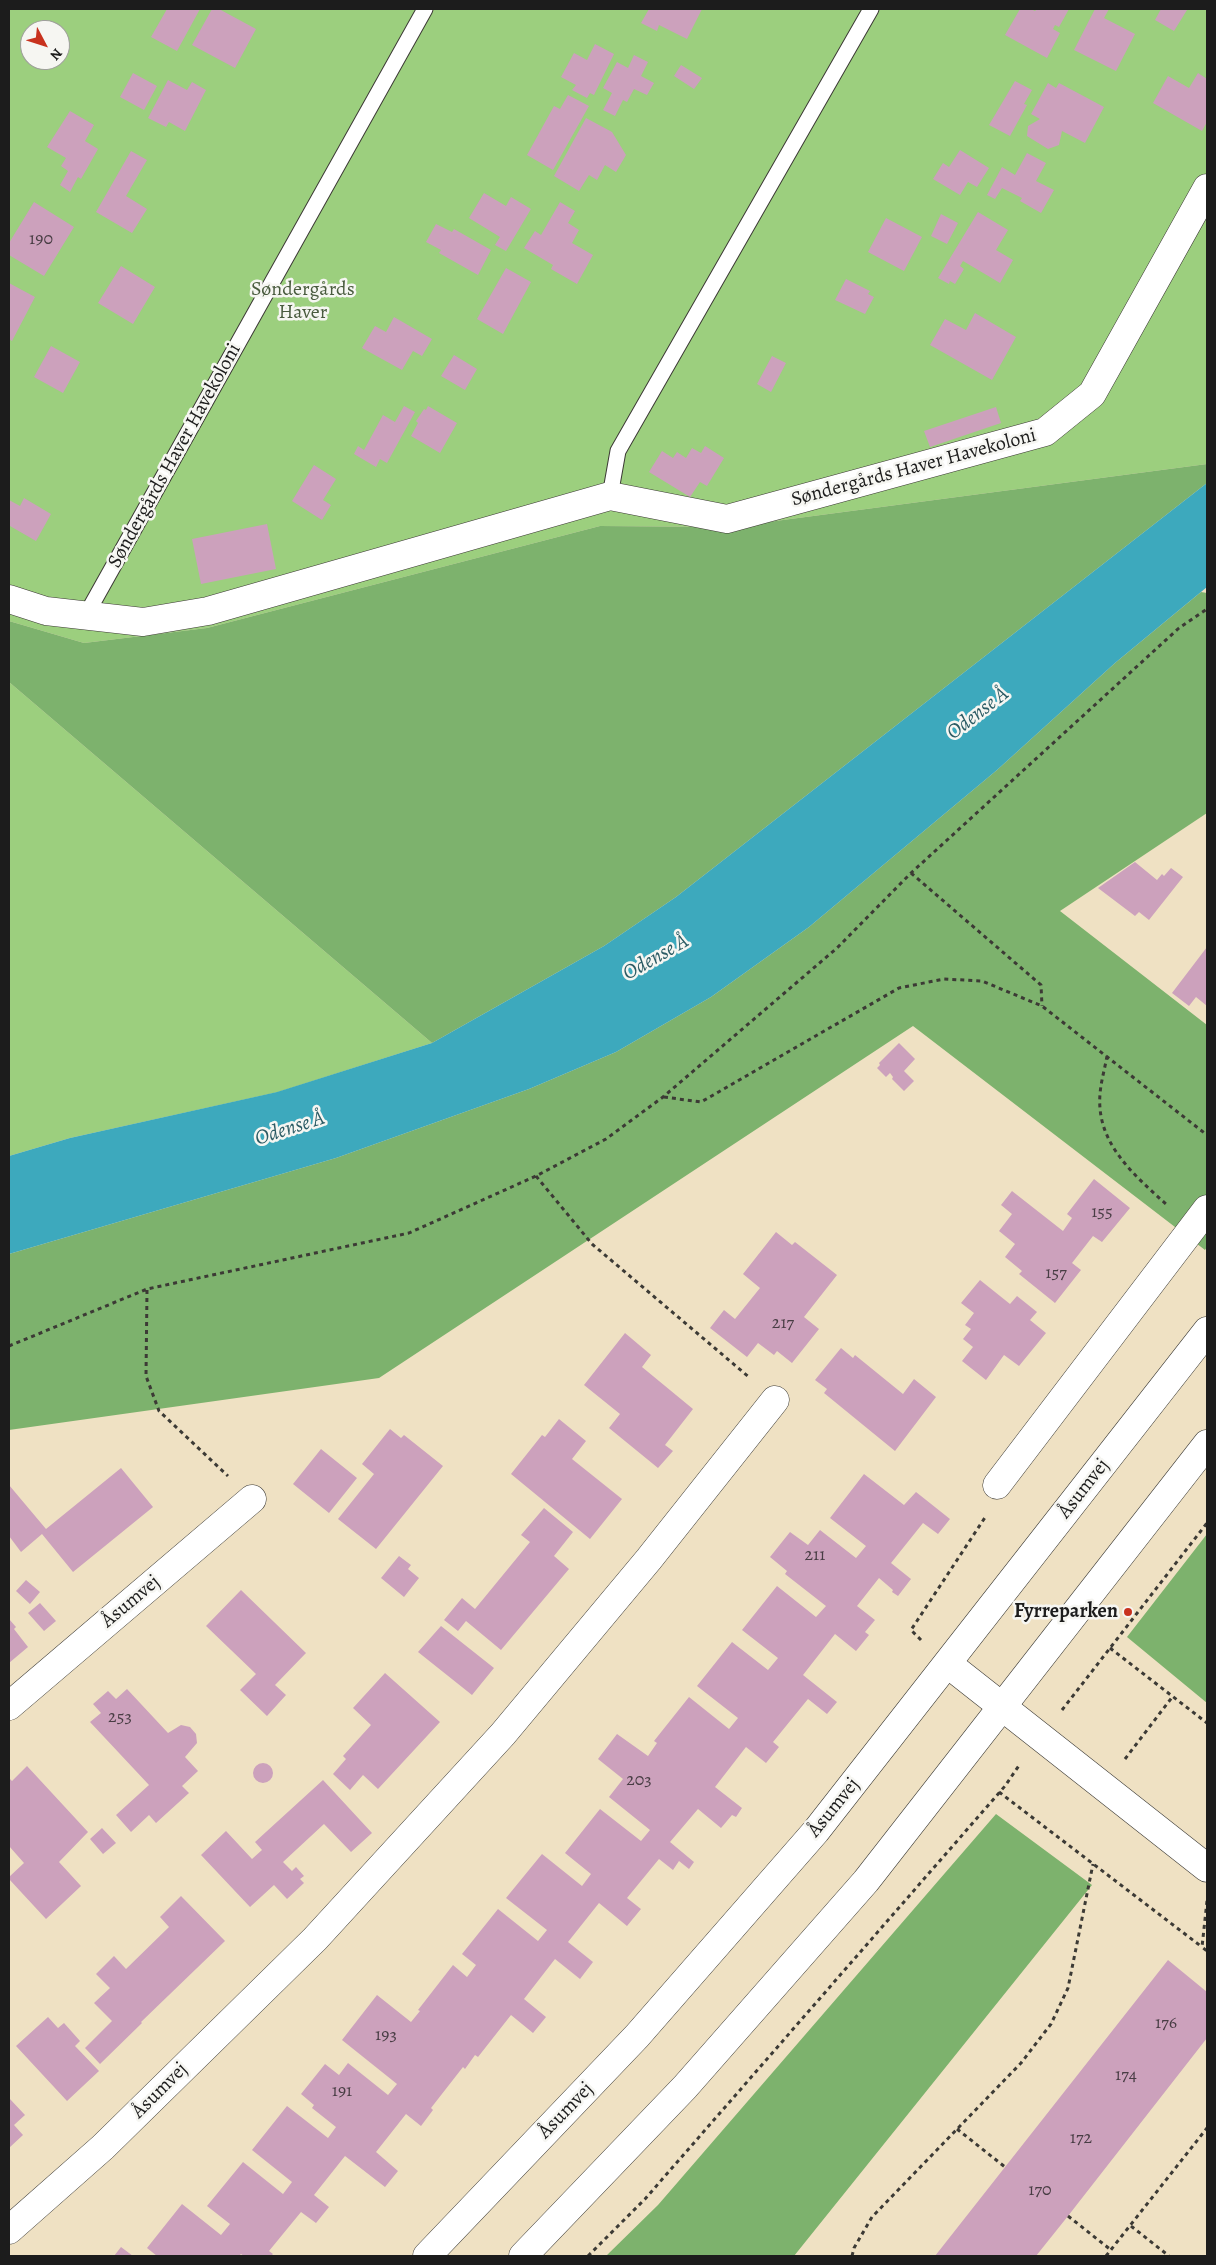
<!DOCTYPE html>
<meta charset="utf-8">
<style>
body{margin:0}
#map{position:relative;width:1216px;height:2265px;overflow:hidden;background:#efe1c3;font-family:Alegreya,serif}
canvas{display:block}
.frame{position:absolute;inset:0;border:10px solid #1c1c1c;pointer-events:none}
.north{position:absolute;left:20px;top:20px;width:50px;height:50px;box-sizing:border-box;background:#f6f6f2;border:1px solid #9f9f9c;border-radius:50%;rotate:130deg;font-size:14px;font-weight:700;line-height:20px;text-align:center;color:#1c1c1c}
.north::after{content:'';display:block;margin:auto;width:18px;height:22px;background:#c8321e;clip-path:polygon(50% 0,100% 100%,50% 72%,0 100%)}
</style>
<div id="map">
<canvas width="1216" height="2265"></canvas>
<div class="frame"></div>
<div class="north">N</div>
</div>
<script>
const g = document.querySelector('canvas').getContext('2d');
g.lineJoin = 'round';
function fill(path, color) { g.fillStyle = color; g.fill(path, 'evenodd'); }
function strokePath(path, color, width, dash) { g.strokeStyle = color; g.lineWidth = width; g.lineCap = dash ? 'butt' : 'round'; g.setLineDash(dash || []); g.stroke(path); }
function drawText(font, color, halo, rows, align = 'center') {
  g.font = font + ' Alegreya,serif'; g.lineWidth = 5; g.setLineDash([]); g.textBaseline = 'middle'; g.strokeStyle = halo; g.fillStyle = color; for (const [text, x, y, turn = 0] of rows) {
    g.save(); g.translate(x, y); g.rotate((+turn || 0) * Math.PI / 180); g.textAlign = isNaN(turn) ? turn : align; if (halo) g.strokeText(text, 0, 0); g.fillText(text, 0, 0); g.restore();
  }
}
fill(new Path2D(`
 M9,9H1207V464L730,527L600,526L207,628L84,643L9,621ZM30,30H60V60H30Z
 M9,682L432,1043L278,1092L70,1138L9,1156Z`), '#9ccf7e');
fill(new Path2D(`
 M1207,464V483L676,897L604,946L432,1043L9,682V621L84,643L207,628L600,526L730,527Z
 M1201,592L1207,593V813L1060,911L1207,1025V1247L1205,1250L913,1026L379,1378L9,1430V1254L336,1158L529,1089L616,1052L711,997L809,927L997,770L1115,663Z
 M1207,1534V1703L1127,1637Z
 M996,1814L1092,1885L794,2256H606L658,2205Z`), '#7db26d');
fill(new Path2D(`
 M1207,483V587L1115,663L997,770L809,927L711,997L616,1052L529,1089L336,1158L9,1254V1156L70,1138L277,1092L432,1043L604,946L676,897Z`), '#3da9bd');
fill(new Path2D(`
 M167,9H200L177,51L151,37Z
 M212,9H219L256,29L235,68L192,45Z
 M649,9H702L687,39L659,25L657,31L641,23Z
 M1020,9H1031L1035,11L1037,9H1069L1059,27L1055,25L1053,29L1060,33L1047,58L1005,35Z
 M1095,9H1109L1104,18L1135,34L1116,71L1074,50Z
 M1161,9H1185L1187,10L1174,31L1155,20Z
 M595,44L614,54L594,95L590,93L587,98L572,90L576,85L561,77L574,53L587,60Z
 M634,55L648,62L641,76L654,83L647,95L634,89L627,102L623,100L615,116L603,110L612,93L603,88L617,62L628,68Z
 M681,65L702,78L694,89L674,76Z
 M133,73L157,86L144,110L120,97Z
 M1198,73L1207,79V122L1202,131L1153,103L1168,76L1189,88Z
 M168,80L187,90L192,82L206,90L185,131L169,122L166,127L148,118Z
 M1015,81L1032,90L1024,104L1027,105L1010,136L989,125Z
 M1048,83L1056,88L1059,83L1104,107L1085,143L1062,131L1059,145L1048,149L1027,136L1028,126L1040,119L1031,114Z
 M568,95L589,106L553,170L527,155L554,106L560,109Z
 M70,111L94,125L85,141L98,149L81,179L78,177L70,192L60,185L68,171L61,166L66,158L47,147Z
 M586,118L612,132L626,155L616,172L605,165L597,180L589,175L579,191L554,176Z
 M960,150L989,168L977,187L968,182L960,195L933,179L943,163L949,167Z
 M131,151L147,160L126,196L147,209L132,233L96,212Z
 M1027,153L1046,163L1036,181L1054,190L1041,213L1020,201L1022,198L1002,188L995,199L987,195L1002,167L1015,175Z
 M484,193L506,206L511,197L531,209L506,251L495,245L500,237L469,218Z
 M34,202L74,227L44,276L9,255V243Z
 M560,202L575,211L568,223L579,230L572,243L593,255L577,284L551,269L553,265L524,248L535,231L541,235Z
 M978,212L1008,230L996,250L1013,260L1000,283L963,261L960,266L964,269L955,284L950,281L949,284L938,278Z
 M941,214L958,223L947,244L931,236Z
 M886,218L922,237L904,271L868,252Z
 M436,224L452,232L454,229L491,250L478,275L439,253L441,250L426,242Z
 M121,266L155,287L133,324L98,303Z
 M506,268L531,282L503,334L477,319Z
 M846,279L870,291L868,294L874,297L865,314L835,300Z
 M9,283L35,297L12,341L9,339Z
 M975,313L1016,337L992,380L930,345L945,319L966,330Z
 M394,317L432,339L422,356L413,351L402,370L362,348L375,326L386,332Z
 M51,346L80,362L63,393L34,377Z
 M454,355L477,369L465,390L441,376Z
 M772,356L786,363L771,392L757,384Z
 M404,406L415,412L387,463L380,459L376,467L354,454L358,446L364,450L383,415L395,422Z
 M428,406L457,423L440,453L411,436L418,423L416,421L424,409L426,410Z
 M996,407L1001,423L930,447L924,431Z
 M705,446L724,458L707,486L700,482L690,497L649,472L662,451L673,458L677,452L686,458L692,448L701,453Z
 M314,465L336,479L323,500L331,505L322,520L292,501Z
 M24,498L51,514L36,541L10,526L9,529V500L20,506Z
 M267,524L276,569L201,584L192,539Z
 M1135,862L1157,880L1162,874L1164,876L1171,868L1183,877L1149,920L1139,912L1135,916L1098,888Z
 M1207,947V1006L1196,997L1189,1006L1172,993Z
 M899,1043L915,1059L904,1071L914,1081L904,1091L892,1079L893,1077L890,1073L886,1077L877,1068L880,1065L879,1063Z
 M1094,1179L1130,1208L1102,1242L1093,1236L1072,1263L1081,1270L1055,1303L1019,1274L1022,1271L1005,1257L1015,1244L999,1231L1012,1214L1001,1205L1012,1191L1063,1231L1072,1218L1067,1214Z
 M776,1232L792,1245L795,1242L837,1275L804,1317L819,1329L792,1363L777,1351L774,1355L758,1343L747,1357L710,1328L724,1310L735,1319L760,1288L743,1274Z
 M980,1280L1010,1304L1017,1296L1037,1312L1030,1320L1046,1333L1019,1366L1004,1355L986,1380L962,1361L973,1347L963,1339L971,1329L965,1325L974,1313L961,1303Z
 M625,1333L651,1355L642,1367L693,1409L665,1445L673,1451L658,1468L609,1428L620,1414L584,1385Z
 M841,1348L853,1358L855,1355L903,1394L914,1379L936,1397L895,1451L824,1393L827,1389L815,1380Z
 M559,1419L586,1441L572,1459L622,1499L590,1539L511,1474L542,1435L545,1437Z
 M390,1429L401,1438L404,1435L443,1466L376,1549L338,1519L374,1474L362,1464Z
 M321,1449L357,1478L329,1513L293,1484Z
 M121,1468L153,1507L73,1572L42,1534L21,1552L9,1536V1485L46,1529Z
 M864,1474L904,1505L916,1492L950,1519L938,1534L923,1523L891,1563L911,1579L898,1596L892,1592L893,1590L879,1578L857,1606L875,1620L865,1632L869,1635L856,1651L835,1634L803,1675L837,1702L827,1714L808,1699L773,1742L779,1747L766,1763L746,1747L715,1787L742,1808L736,1817L732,1815L721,1828L698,1809L670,1842L694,1862L689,1869L679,1861L673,1870L659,1859L627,1898L641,1909L627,1926L599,1903L568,1942L593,1962L580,1979L555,1959L524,1999L546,2017L533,2033L511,2015L478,2057L475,2055L465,2069L463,2067L431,2108L433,2110L421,2126L406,2114L376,2152L398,2171L385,2187L345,2156L314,2195L329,2207L316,2223L301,2212L269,2251L273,2254L271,2256H244L241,2254L239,2256H157L147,2248L182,2204L221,2235L230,2224L207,2206L243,2162L283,2194L292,2182L252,2150L287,2106L328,2138L336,2127L312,2108L314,2105L301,2094L325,2064L339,2075L348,2063L388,2095L397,2084L342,2040L377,1995L411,2022L420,2011L418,2010L453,1965L467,1977L476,1965L462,1954L498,1909L538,1941L547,1930L506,1898L542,1854L582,1886L591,1874L565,1853L600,1809L641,1841L650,1830L609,1797L623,1779L598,1759L617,1734L648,1756L657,1743L654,1741L689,1697L729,1729L738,1718L697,1686L732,1642L768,1670L778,1658L742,1630L777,1586L816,1617L826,1606L785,1574L787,1571L770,1557L790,1532L808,1545L820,1530L856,1558L866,1546L830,1518Z
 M544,1508L573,1532L554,1556L569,1569L501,1650L466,1621L458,1631L444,1620L462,1598L475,1609L530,1542L521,1535Z
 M399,1556L411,1565L408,1569L419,1578L404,1597L381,1578Z
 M26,1580L40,1592L30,1604L16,1591Z
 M241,1590L306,1653L275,1685L286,1695L267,1716L240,1690L256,1674L206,1626Z
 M40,1603L56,1621L44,1631L28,1613Z
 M9,1619L16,1627L14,1629L28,1647L9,1663Z
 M441,1626L494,1668L472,1695L418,1652Z
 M385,1673L440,1722L378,1789L363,1775L350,1790L333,1774L346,1759L343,1756L371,1725L353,1708Z
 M127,1689L168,1733L181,1725L190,1727L196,1734L197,1743L185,1757L198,1771L182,1786L189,1793L156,1823L149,1815L131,1832L116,1815L149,1785L90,1722L101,1713L93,1704L108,1691L116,1699Z
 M253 1773a10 10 0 1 1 20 0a10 10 0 1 1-20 0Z
 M27,1766L88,1832L59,1862L81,1886L46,1919L9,1879V1877L24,1863L9,1846V1778L12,1781Z
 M323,1780L372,1833L351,1852L324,1824L283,1862L292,1871L296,1867L304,1876L300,1879L304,1883L287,1899L274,1885L250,1907L201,1855L226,1831L252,1859L262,1850L255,1842Z
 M102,1828L116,1843L103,1854L90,1839Z
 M181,1896L225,1941L141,2022L142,2023L100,2064L85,2048L112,2021L94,2003L110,1988L96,1974L114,1956L126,1969L169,1927L160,1917Z
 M1168,1960L1207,1992V2038L1068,2216L1036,2256H935Z
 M48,2017L58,2028L64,2023L80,2041L75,2046L99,2071L67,2101L16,2046Z
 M9,2098L25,2115L14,2125L23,2135L9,2148Z
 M121,2247L133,2256H114Z`), '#cca1bc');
const lane = new Path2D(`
 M610,496L618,451L871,9
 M86,615L425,9`);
const street = new Path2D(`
 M9,599L46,611L143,622L208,611L610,496L727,519L1045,432L1092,394L1207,188
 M997,1485L1207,1209
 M948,1664L1207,1868
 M9,1706L252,1499
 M9,2230L103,2147L315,1939L503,1734L649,1559L775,1400`);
const secondary = new Path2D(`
 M427,2256L637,2036L816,1831L1207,1331
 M523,2256L685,2087L866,1881L1207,1444`);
strokePath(lane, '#3c3a35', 17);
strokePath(street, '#3c3a35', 29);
strokePath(secondary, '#3c3a35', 29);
strokePath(new Path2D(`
 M911,873L1041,985L1042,1006
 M1107,1056C1105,1068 1101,1081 1100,1094C1096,1143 1133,1174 1167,1205
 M664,1097L701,1102L899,988L944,979L982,981L1042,1006L1207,1135
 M536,1176L592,1244L750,1378
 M147,1290L146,1376L159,1411L228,1476
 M9,1346L147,1289L409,1233L536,1176L606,1139L663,1097L837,948L911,873L1179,628L1207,609
 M921,1640L911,1630L986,1516
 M1110,1648L1207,1723
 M1062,1710L1207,1523
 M1125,1759L1173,1696
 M999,1792L1202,1947
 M1207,1901L1202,1947L1207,1951
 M957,2129L1005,2167
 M1068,2216L1111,2250
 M1131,2226L1169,2256
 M588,2256L645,2199L1005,1786L1020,1764
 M852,2256L854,2248L872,2217L1021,2063L1051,2024L1068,1988L1093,1864
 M1106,2256L1207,2128`), '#3c3a35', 3, [4, 4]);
strokePath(lane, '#fff', 15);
strokePath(street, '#fff', 28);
strokePath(secondary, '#fff', 28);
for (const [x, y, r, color] of [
 [1128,1612,5,"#c8321e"]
]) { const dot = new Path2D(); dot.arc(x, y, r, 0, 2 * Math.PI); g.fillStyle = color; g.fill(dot); strokePath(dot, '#f6f6f2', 2); }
drawText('18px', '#483d44', null, [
 ["190",41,240],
 ["155",1102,1213],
 ["157",1056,1274],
 ["217",783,1324],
 ["211",815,1556],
 ["253",120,1718],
 ["203",639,1781],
 ["176",1166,2024],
 ["193",386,2036],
 ["174",1126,2076],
 ["191",342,2092],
 ["172",1081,2139],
 ["170",1040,2191]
]);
drawText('20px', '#495b3e', '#f6f6f2', [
 ["Søndergårds",303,290],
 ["Haver",303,313]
]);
drawText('20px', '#1c1c1c', '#f6f6f2', [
 ["Søndergårds Haver Havekoloni",175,456,-61],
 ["Søndergårds Haver Havekoloni",914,468,-15],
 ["Åsumvej",1084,1489,-52],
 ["Åsumvej",131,1602,-40],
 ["Åsumvej",834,1808,-51],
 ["Åsumvej",160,2091,-45],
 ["Åsumvej",566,2111,-46]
]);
drawText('bold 20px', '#1c1c1c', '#f6f6f2', [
 ["Fyrreparken",1118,1612]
], 'right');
drawText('italic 21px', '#2b5b64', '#f6f6f2', [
 ["Odense Å",978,714,-38],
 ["Odense Å",656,958,-30],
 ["Odense Å",290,1129,-18]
]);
</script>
